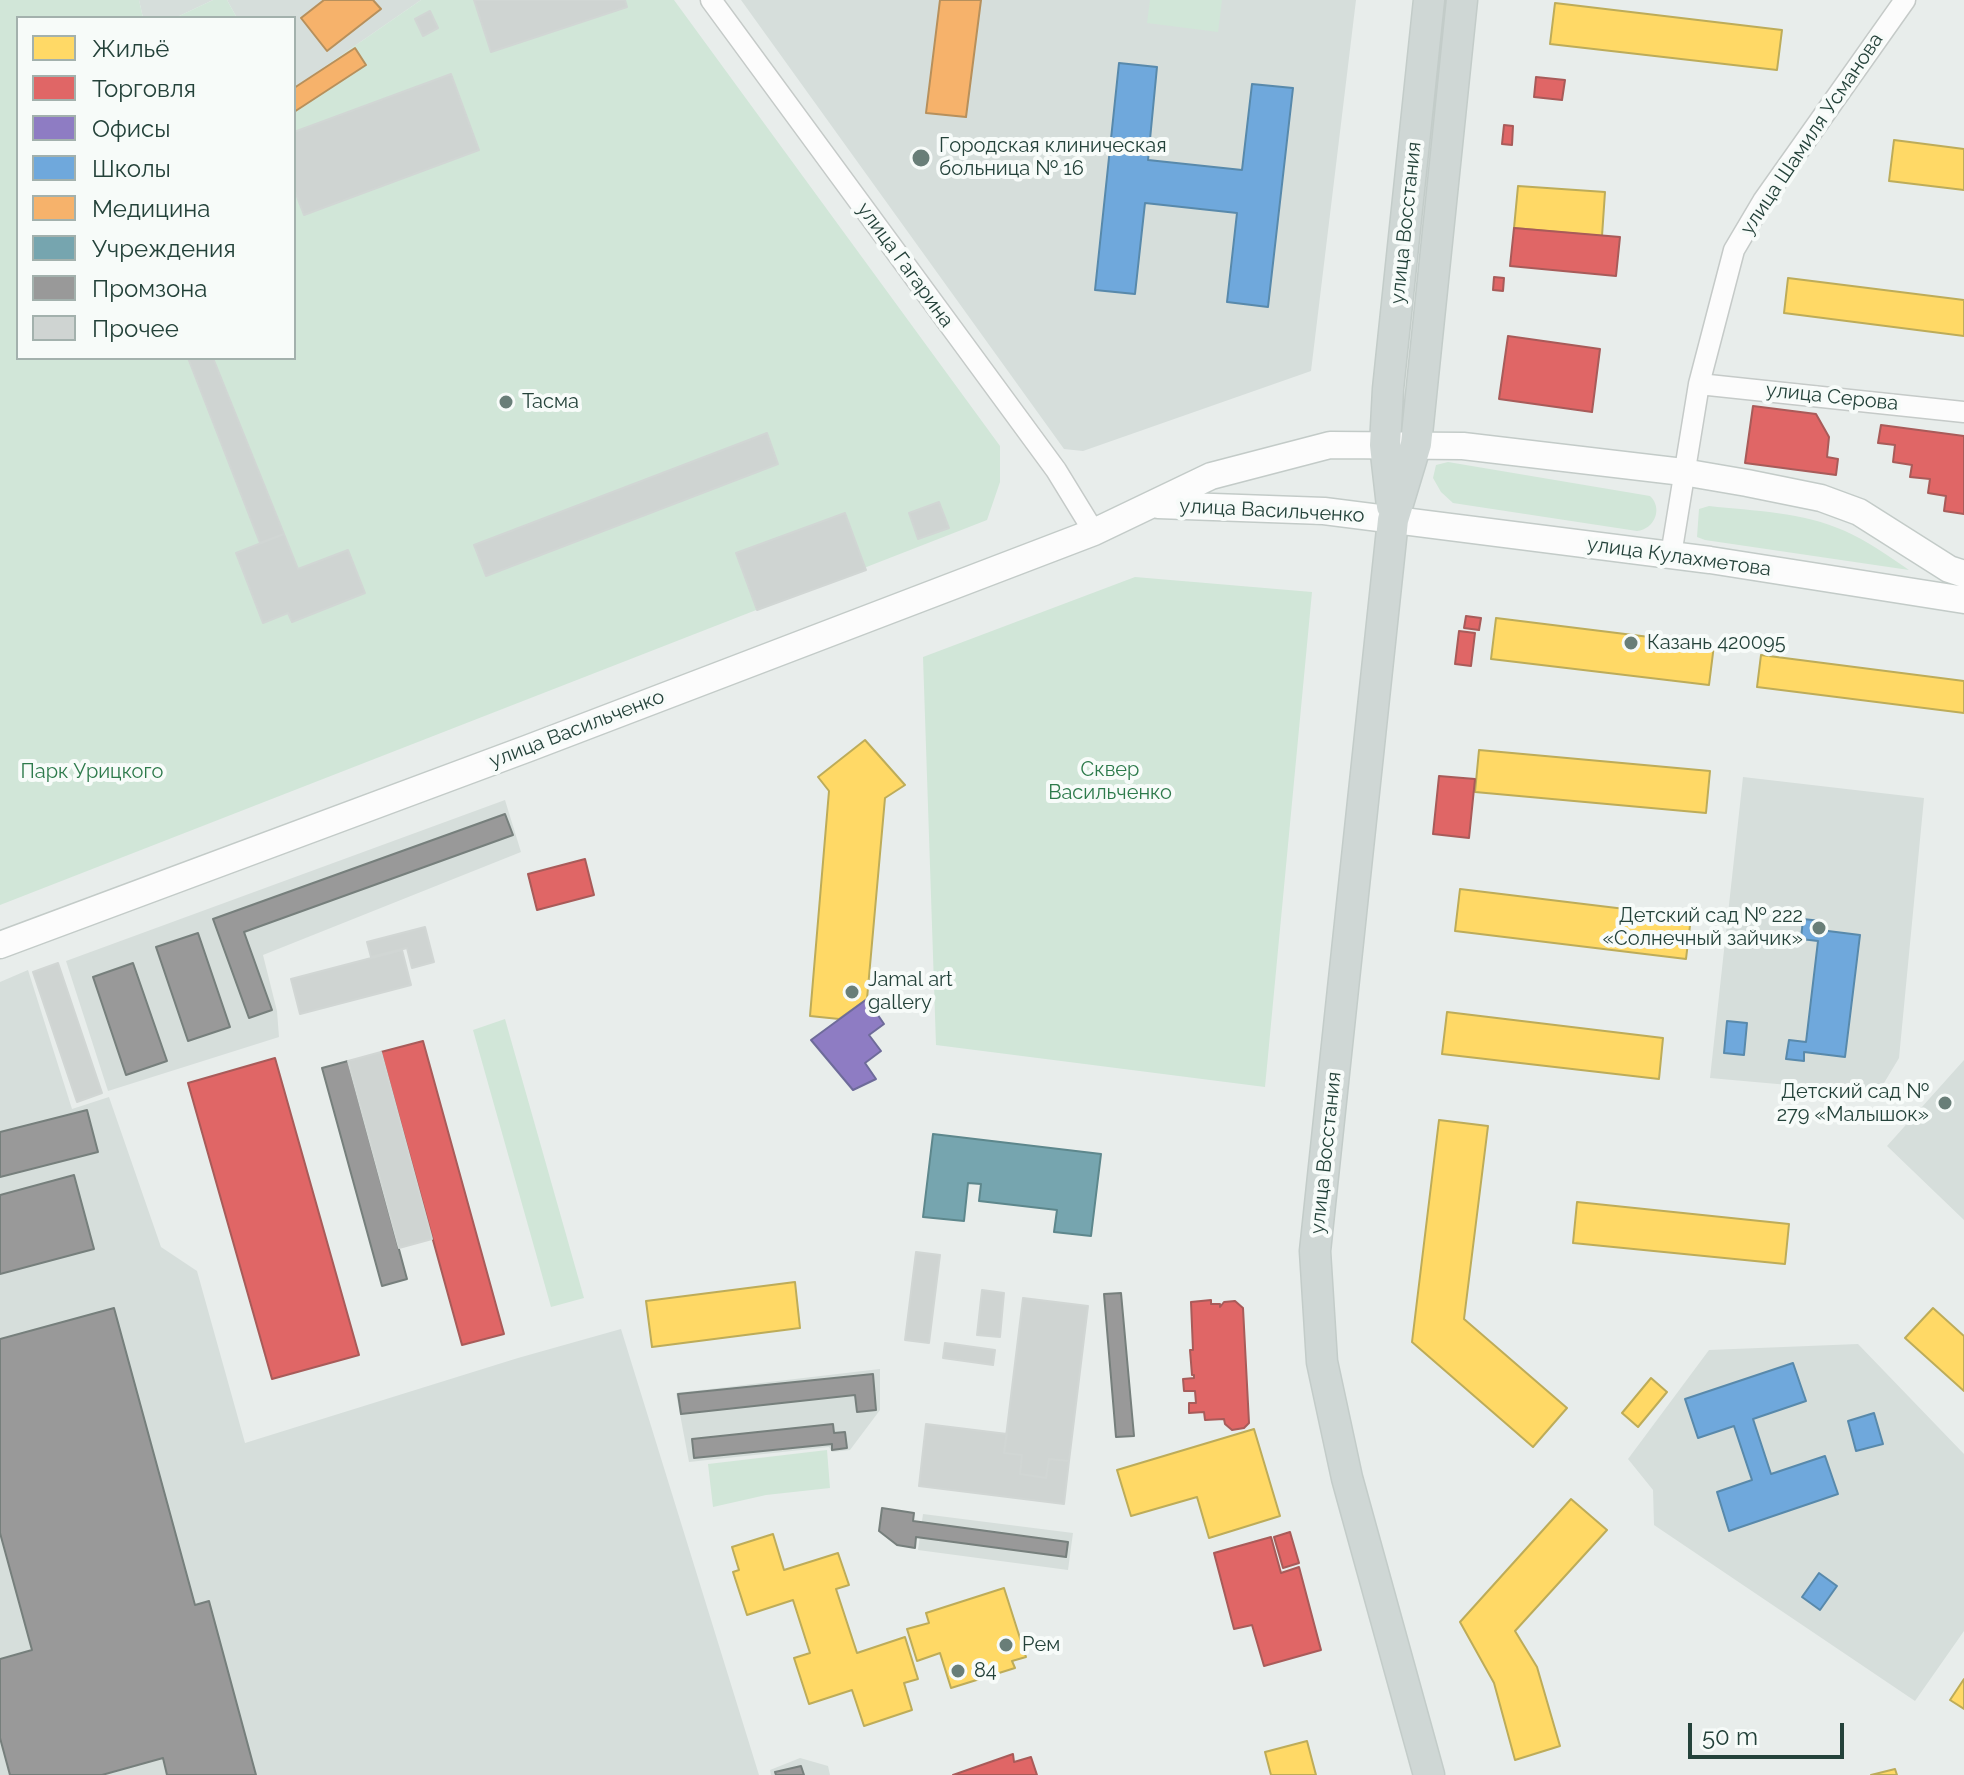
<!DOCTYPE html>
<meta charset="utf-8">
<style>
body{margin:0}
#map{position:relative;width:1964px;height:1775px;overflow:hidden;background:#e8edeb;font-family:Raleway,sans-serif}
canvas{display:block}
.legend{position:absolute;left:16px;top:16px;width:280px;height:344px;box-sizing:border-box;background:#f7fbf9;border:2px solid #a3b1ad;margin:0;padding:10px 14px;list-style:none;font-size:24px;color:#24423a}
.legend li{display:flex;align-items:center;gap:16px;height:40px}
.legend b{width:40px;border:2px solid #a3b1ad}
.scale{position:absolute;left:1688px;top:1723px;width:156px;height:36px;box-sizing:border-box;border:4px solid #24423a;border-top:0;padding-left:10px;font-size:24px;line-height:28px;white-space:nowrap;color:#24423a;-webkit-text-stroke:6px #f7fbf9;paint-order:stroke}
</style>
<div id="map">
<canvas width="1964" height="1775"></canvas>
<ul class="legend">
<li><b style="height:22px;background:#ffd966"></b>Жильё</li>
<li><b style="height:22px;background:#e06666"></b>Торговля</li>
<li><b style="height:22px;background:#8e7cc3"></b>Офисы</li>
<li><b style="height:22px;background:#6fa8dc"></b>Школы</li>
<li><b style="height:22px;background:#f6b26b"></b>Медицина</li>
<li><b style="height:22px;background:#76a5af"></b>Учреждения</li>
<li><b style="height:22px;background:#999"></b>Промзона</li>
<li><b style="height:22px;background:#cfd4d2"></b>Прочее</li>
</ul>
<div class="scale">50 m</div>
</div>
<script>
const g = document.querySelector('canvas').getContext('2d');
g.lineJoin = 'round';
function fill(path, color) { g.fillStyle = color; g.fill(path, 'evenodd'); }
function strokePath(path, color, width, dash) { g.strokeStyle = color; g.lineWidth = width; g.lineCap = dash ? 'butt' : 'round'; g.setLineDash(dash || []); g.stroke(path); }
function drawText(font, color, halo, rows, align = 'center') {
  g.font = font + ' Raleway,sans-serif'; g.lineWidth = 8; g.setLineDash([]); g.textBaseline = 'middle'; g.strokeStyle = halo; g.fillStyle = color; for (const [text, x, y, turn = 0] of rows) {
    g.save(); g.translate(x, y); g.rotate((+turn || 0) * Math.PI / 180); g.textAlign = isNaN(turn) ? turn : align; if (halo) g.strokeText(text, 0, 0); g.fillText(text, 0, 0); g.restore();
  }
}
fill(new Path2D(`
 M139,0H213L175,18H143Z
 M227,0H421L294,88V18H237Z
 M741,0H1356L1311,371L1083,451L1064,449Z
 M1743,777L1924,798L1899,1058L1878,1093L1710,1078Z
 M505,800L521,852L263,955L277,1011L279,1037L108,1091L66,961Z
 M28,970L72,1109L109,1097L161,1247L197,1271L245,1443L518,1358L621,1329L759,1775H0V982Z
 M1964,1060V1220L1887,1146Z
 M1858,1344L1964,1454V1631L1915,1701L1654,1525L1653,1490L1628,1459L1709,1350Z
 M880,1369V1410L850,1450L832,1452L829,1447L689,1462L676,1393Z
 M923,1514L1073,1533L1068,1570L918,1550Z
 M800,1758L828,1766L830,1775H771L770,1770Z`), '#d6dedb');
fill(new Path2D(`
 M0,0H139L143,18H18V358H294V88L421,0H674L1000,446V482L987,520L0,905Z
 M213,0H227L237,18H175Z
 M1150,0H1222L1218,32L1147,23Z
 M1448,462L1650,496C1663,508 1655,529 1637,531L1453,503L1441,492L1433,478L1436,465Z
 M1709,506C1754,511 1803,512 1845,531C1867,541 1889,556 1909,570L1705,540L1697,537L1699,509Z
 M1135,577L1312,592L1265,1087L936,1045L923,657Z
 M505,1019L584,1298L551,1307L473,1030Z
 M827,1450L830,1488L766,1495L713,1507L708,1464Z`), '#d1e6d8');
const homes = new Path2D(`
 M1555,3L1782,30L1777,70L1550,44Z
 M1894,140L1964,149V190L1889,181Z
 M1518,186L1605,192L1602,236L1514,228Z
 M1788,278L1964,300V336L1784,313Z
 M1496,618L1714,645L1709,685L1491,659Z
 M1761,655L1964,681V713L1757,687Z
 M865,740L905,785L885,798L867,999L839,1019L810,1016L829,791L818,777Z
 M1479,750L1710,771L1706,813L1475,792Z
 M1460,889L1691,917L1686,959L1455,931Z
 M1447,1012L1663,1038L1659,1079L1442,1054Z
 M1439,1120L1488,1126L1464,1319L1567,1408L1533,1447L1412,1342Z
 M1577,1202L1789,1224L1785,1264L1573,1243Z
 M795,1282L800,1328L652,1347L646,1301Z
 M1933,1308L1964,1336V1391L1905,1338Z
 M1651,1378L1667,1392L1638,1427L1622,1413Z
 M1254,1429L1280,1516L1209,1538L1197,1497L1131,1516L1117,1470Z
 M1571,1499L1607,1530L1515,1631L1537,1667L1560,1746L1515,1760L1494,1683L1460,1622Z
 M773,1534L784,1570L838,1553L849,1585L836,1589L857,1653L905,1637L918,1679L904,1683L912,1710L864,1726L852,1690L809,1704L794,1658L810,1653L793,1600L747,1615L733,1572L739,1570L732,1547Z
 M1004,1588L1026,1657L1012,1661L1015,1668L951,1688L940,1653L917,1661L907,1629L929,1623L926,1613Z
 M1964,1679V1709L1950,1700Z
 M1307,1741L1316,1775H1271L1265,1752Z
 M1895,1769L1897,1775H1871Z`);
fill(homes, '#ffd966');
strokePath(homes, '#bdac59', 2);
const shops = new Path2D(`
 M1536,77L1565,80L1562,100L1534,97Z
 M1504,125L1513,126L1512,145L1502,144Z
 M1514,228L1620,237L1616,276L1510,266Z
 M1494,277L1504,278L1503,291L1493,290Z
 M1508,336L1600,349L1592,412L1499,399Z
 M1753,406L1816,414L1829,437L1827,457L1838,459L1836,475L1745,463Z
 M1881,425L1964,436V514L1944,511L1946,496L1928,493L1930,479L1910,477L1912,465L1893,462L1895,445L1878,443Z
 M1466,616L1481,618L1479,630L1464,628Z
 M1459,631L1475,633L1471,666L1455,664Z
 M1439,776L1475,779L1469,838L1433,834Z
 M585,859L594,895L537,910L528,874Z
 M423,1041L504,1334L462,1345L381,1052Z
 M275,1058L359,1355L272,1379L188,1083Z
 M1211,1300V1304H1220V1307L1224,1302L1235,1301L1243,1308L1249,1423L1244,1428L1232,1430L1225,1424L1224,1419L1205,1420L1204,1412L1189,1413V1403H1196L1195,1391H1184L1183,1379L1194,1378V1375H1192L1190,1350H1193L1191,1302Z
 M1290,1532L1299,1563L1283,1568L1274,1537Z
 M1271,1537L1281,1573L1299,1567L1321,1650L1264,1666L1252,1625L1234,1629L1214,1553Z
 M1013,1754L1014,1762L1031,1757L1037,1775H953Z`);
fill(shops, '#e06666');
strokePath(shops, '#a85b59', 2);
const offices = new Path2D(`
 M867,999L884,1024L869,1035L881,1051L865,1063L876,1079L853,1090L811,1040Z`);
fill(offices, '#8e7cc3');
strokePath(offices, '#6e6b9a', 2);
const schools = new Path2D(`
 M1119,63L1157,67L1148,160L1242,170L1252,84L1293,88L1268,307L1227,302L1237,213L1145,203L1135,294L1095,290Z
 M1803,919L1821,921L1820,930L1860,935L1845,1057L1804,1052V1061L1786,1059L1789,1040L1806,1042L1818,941L1801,939Z
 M1727,1021L1747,1023L1744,1055L1724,1053Z
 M1793,1363L1806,1401L1753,1419L1771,1474L1825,1456L1838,1494L1729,1531L1717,1492L1752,1480L1734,1426L1698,1438L1685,1399Z
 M1874,1413L1883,1444L1856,1451L1848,1421Z
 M1819,1573L1837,1586L1820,1610L1802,1597Z`);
fill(schools, '#6fa8dc');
strokePath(schools, '#5889ab', 2);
const health = new Path2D(`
 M324,0H373L381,9L327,51L301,18Z
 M940,0H981L966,117L926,113Z
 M355,48L366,65L294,112V88Z`);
fill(health, '#f6b26b');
strokePath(health, '#b7905c', 2);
const public = new Path2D(`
 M933,1134L1101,1154L1091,1236L1054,1232L1057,1210L979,1201L981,1184L968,1183L964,1221L923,1217Z`);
fill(public, '#76a5af');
strokePath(public, '#5d878c', 2);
const industry = new Path2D(`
 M505,814L513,835L244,932L272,1010L249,1018L213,919Z
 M198,933L230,1027L188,1041L156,947Z
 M133,963L167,1061L126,1075L93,977Z
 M348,1061L407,1279L382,1286L322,1068Z
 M87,1110L98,1152L0,1177V1132Z
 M74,1175L94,1249L0,1274V1195Z
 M1121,1293L1134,1436L1116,1437L1104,1294Z
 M114,1308L195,1605L209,1601L256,1775H167L163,1758L102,1775H10L0,1738V1659L32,1650L0,1533V1339Z
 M873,1374L876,1410L857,1412L855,1395L681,1414L678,1394Z
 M833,1424L834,1433L845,1432L847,1448L832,1450V1444L694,1458L692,1439Z
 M882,1508L914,1513L913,1521L1068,1542L1066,1557L916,1537L915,1548L897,1545L879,1531Z
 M801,1766L804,1775H776L775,1772Z`);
fill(industry, '#999');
strokePath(industry, '#767f7c', 2);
const building = new Path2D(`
 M474,0H625L627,7L491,52Z
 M430,11L438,28L423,36L415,19Z
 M451,74L479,150L304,215L294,189V132Z
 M188,358H213L284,534L260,543Z
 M767,433L778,464L486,576L474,545Z
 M939,502L949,528L918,539L909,513Z
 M845,513L866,570L757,610L736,553Z
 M284,534L298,569L348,550L365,593L292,622L288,613L263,623L236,553Z
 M425,927L434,962L412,968L407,948L371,957L367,942Z
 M402,950L411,985L300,1014L291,979Z
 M58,963L102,1093L77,1102L33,972Z
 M381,1052L432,1239L399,1248L348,1061Z
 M916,1252L940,1255L929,1343L905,1340Z
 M982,1290L1004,1293L1000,1337L977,1335Z
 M1023,1298L1088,1306L1069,1461L1049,1459L1046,1478L1020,1474L1022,1455L1004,1453Z
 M945,1343L995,1350L993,1365L943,1358Z
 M926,1424L1007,1434L1004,1453L1022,1455L1020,1474L1046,1478L1049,1459L1069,1461L1064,1504L919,1486Z`);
fill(building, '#cfd4d2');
strokePath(building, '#d1d6d4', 2);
const street = new Path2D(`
 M711,0L1056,470L1094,532
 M1699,384L1964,412
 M1671,555L1699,384L1734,250L1763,201L1905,0`);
const secondary = new Path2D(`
 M1158,505L1324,511L1710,560L1964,600
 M0,945L529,748L1094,532L1211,476L1330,445L1463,446L1683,472L1747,483L1821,498L1859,512L1949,569L1964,574`);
const primary = new Path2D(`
 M1392,506L1385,445L1388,389L1429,0
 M1429,1775L1347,1478L1322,1362L1315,1251L1393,520L1416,444L1462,0`);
strokePath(street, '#c5cac8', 23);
strokePath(secondary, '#c3cbc8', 29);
strokePath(primary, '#c3ccc9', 33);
strokePath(street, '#fcfcfc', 20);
strokePath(secondary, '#fcfcfc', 26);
strokePath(primary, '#cfd7d5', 30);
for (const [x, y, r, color] of [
 [921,158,10,"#697e78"],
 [506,402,8,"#697e78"],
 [1631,643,8,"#697e78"],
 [1819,928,8,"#697e78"],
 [852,992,8,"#697e78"],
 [1945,1103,8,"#697e78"],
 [1006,1645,8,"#697e78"],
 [958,1671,8,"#697e78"]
]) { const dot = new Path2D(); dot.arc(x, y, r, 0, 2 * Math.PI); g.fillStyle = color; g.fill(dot); strokePath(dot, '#f7fbf9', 3); }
drawText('20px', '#24423a', '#f7fbf9', [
 ["улица Шамиля Усманова",1812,134,-56],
 ["улица Восстания",1406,223,-84],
 ["улица Гагарина",905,265,54],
 ["улица Серова",1832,397,6],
 ["улица Васильченко",1272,511,3],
 ["улица Кулахметова",1679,557,8],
 ["улица Васильченко",577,729,-21],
 ["улица Восстания",1326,1153,-84]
]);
drawText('20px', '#24423a', '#f7fbf9', [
 ["Городская клиническая",939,146],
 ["больница № 16",939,169],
 ["Тасма",522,402],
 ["Казань 420095",1647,643],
 ["Детский сад № 222",1803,916,"right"],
 ["«Солнечный зайчик»",1803,939,"right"],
 ["Jamal art",868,980],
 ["gallery",868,1003],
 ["Детский сад №",1929,1092,"right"],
 ["279 «Малышок»",1929,1115,"right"],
 ["Рем",1022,1645],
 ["84",974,1671]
], 'left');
drawText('20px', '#2d7a4b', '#f7fbf9', [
 ["Сквер",1110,770],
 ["Васильченко",1110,793],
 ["Парк Урицкого",92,772]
]);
</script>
